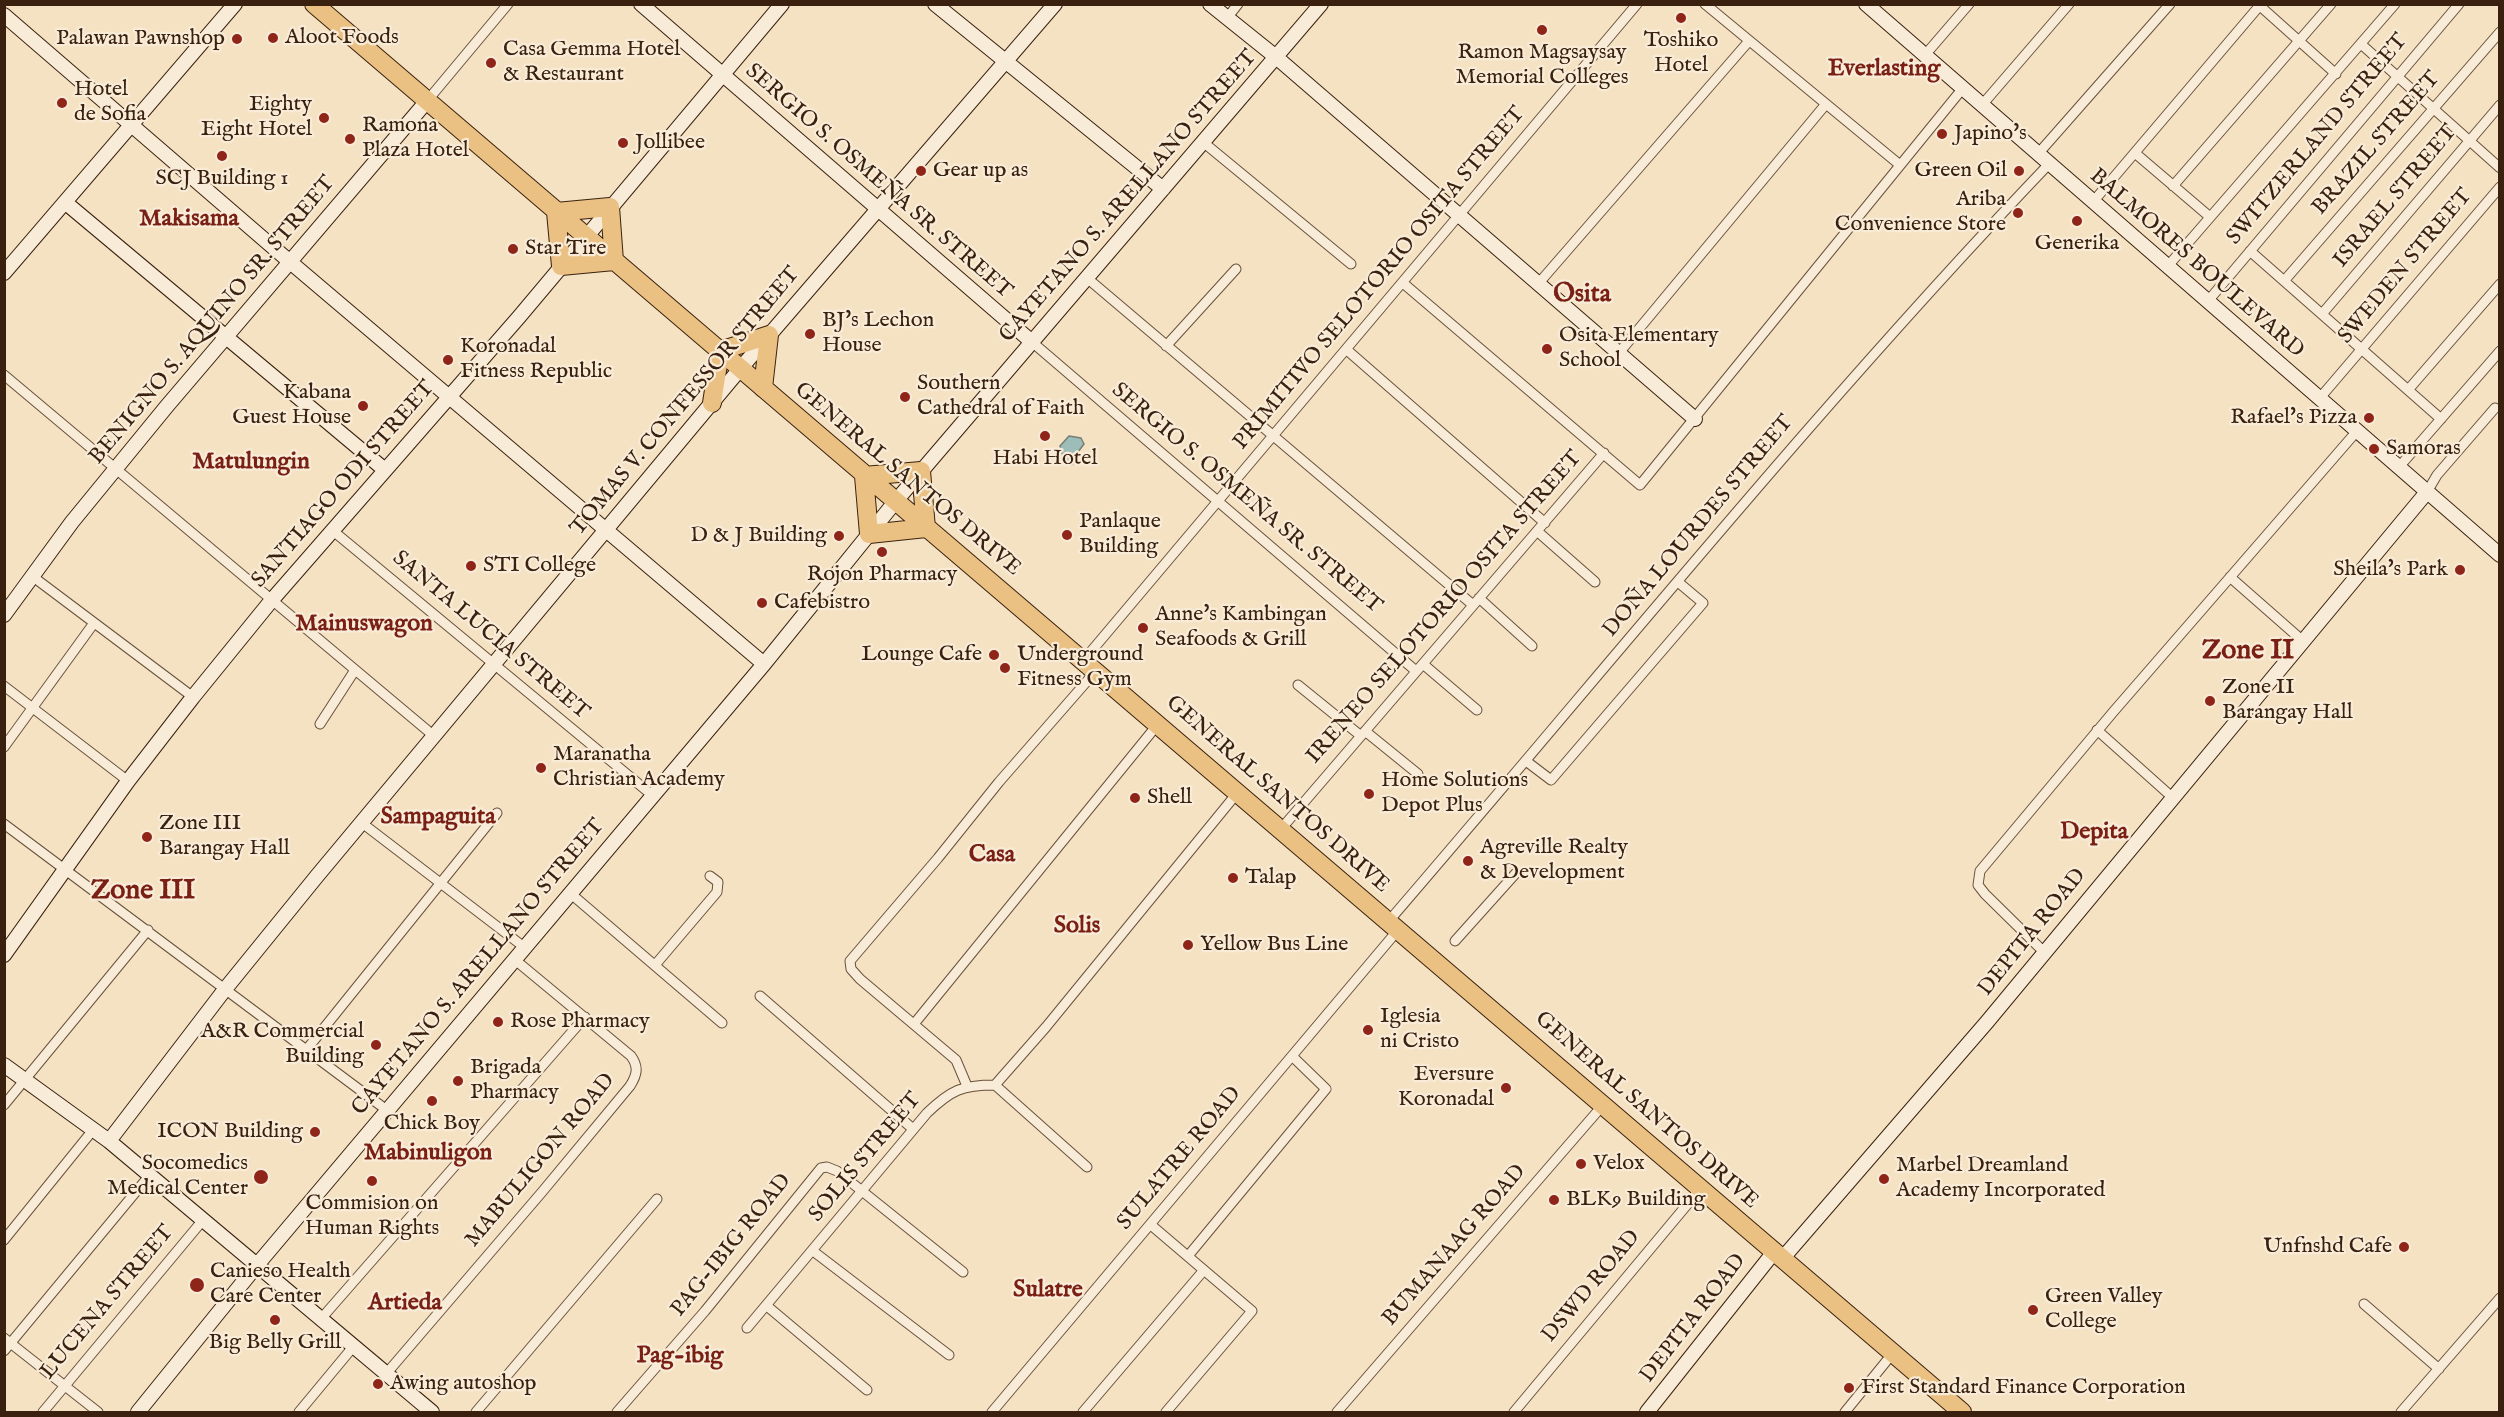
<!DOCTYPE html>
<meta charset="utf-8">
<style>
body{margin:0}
#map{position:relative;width:2504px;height:1417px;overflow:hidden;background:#f5e2c3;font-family:"IM FELL English",serif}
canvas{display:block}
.frame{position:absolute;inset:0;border:6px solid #3a210f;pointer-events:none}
</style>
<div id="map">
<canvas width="2504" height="1417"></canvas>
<div class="frame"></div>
</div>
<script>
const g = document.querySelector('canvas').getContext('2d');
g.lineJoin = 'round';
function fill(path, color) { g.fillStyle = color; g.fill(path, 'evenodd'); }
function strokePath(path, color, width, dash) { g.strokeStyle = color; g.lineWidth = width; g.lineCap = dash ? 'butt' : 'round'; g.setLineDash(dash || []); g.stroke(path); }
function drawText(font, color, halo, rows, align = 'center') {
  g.font = font + ' "IM FELL English",serif'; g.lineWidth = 4.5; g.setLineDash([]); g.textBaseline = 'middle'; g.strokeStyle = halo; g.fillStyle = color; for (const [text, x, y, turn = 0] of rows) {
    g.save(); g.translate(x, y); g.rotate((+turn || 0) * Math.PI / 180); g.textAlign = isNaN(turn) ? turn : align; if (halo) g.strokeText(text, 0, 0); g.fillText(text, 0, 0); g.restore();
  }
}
const water = new Path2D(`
 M1069,436L1081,438L1084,444L1078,452L1076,462L1071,465L1064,460L1060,446Z`);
fill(water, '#9dbdb9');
strokePath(water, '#757f75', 1.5);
const street = new Path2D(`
 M1705,4L1900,165
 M2260,6L2336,74
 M1227,18L1238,4
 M2361,44L2500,168
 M1925,55L1969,4
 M427,101L508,4
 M1982,105L2069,4
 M1203,142L1351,264
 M2135,153L2210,217
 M2037,155L2170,4
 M2173,186L2331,4
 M2092,203L2261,4
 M2250,251L2441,419
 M2167,267L2395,4
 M1087,278L1473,605
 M2284,281L2500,32
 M1403,283L1640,485L1963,88
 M1538,284L1749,41
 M2208,301L2459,4
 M2322,314L2500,105
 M1032,342L1416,671
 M1166,346L1236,269
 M1347,350L1545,523
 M1618,354L1826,104
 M4,375L434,736
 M2408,390L2500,284
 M2319,399L2500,187
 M2399,467L2500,351
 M2427,492L2437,475L2495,408
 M332,530L652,795
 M1537,531L1595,582
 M32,576L193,697
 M2230,577L2304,642
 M1479,598L1532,646
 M1083,661L1637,4
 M1423,664L1477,710
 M1298,685L1361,736
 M4,686L128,781
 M320,724L355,670
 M2097,730L2172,797
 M1365,731L1418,774
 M4,747L94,623
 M1526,761L1551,780L1703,603L1678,582
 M362,823L524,947
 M4,824L388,1111
 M1281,829L1604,453
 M570,893L722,1023
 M1388,922C1607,668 1817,407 2048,165
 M1455,941L1516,873
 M2044,952L1985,894L1978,885L1980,871L2114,711L2357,431
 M655,965L717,892L718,882L710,876
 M760,996L913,1129
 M914,1024L1158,724
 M307,1049L497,813
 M995,1085L1087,1167
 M967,1086L956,1060L860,979L851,969L850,961L938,858L999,782L1095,672
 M4,1105L148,930
 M1151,1225L1252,1311L1166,1412
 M4,1240L93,1130
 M813,1251L949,1355
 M1188,1256L1326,1089L1292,1056
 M2364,1304L2439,1369
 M767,1306L867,1390
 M320,1320L585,1017
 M747,1328L927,1113C951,1090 962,1085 995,1085L1046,1027L1238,792
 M4,1338L98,1412
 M4,1351L149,1176
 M386,1374L542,1192L630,1086C637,1075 639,1067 631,1056L514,959
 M43,1412L203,1220
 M299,1412L353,1347
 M476,1412L657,1199
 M617,1412L705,1311L821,1168L827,1167L837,1171L963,1272
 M992,1412L1398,930
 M1083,1412L1204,1270
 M1337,1412L1603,1105
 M1514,1412L1701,1188
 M1845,1412L1893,1353
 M2401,1412L2500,1298`);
const secondary = new Path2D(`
 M641,4L1032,342
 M935,4L1163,189
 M1210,4L1276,57L1695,419
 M1866,4L2500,555
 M4,15L289,261L764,664
 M66,203L385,470
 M4,273L235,4
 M4,615L72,522L167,406L427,101
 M4,955L128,781L193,697L271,601L519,317L782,4
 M4,1065L109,1141L432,1412
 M109,1141L226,988L317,876L740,369L1055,4
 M1782,1259L1987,1022L2427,492
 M138,1412L257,1265L764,664L895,502L1321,4
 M1647,1412L1774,1252`);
const highway = new Path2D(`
 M314,4L1962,1412
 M556,212L561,266L614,261
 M556,212L610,207L614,261
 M712,403L720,351L769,335L763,388
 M864,476L869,534L926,528
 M864,476L921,471L926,528`);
strokePath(street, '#69513c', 11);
strokePath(secondary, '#3a210f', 16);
strokePath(highway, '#3a210f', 20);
strokePath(street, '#f8ecd8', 9);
strokePath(secondary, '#f8ecd8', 14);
strokePath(highway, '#eac182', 18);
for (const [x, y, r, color] of [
 [1681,18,6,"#8f2418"],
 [1542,30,6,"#8f2418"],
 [273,38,6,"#8f2418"],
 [237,39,6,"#8f2418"],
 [491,63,6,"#8f2418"],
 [62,103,6,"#8f2418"],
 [324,118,6,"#8f2418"],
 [1942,134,6,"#8f2418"],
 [350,139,6,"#8f2418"],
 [623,143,6,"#8f2418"],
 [222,156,6,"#8f2418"],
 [921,171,6,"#8f2418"],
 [2019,171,6,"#8f2418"],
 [2018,213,6,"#8f2418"],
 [2077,221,6,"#8f2418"],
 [513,249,6,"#8f2418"],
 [810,334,6,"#8f2418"],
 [1547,349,6,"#8f2418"],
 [448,360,6,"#8f2418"],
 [905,397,6,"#8f2418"],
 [363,406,6,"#8f2418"],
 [2369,418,6,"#8f2418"],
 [1045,436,6,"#8f2418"],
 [2374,449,6,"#8f2418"],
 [1067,535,6,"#8f2418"],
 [839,536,6,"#8f2418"],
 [882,552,6,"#8f2418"],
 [471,566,6,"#8f2418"],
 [2460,570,6,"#8f2418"],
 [762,603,6,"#8f2418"],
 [1143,628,6,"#8f2418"],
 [994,655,6,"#8f2418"],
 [1005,668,6,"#8f2418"],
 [2210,701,6,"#8f2418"],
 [541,768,6,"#8f2418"],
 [1369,794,6,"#8f2418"],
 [1135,798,6,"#8f2418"],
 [147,837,6,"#8f2418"],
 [1468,861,6,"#8f2418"],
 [1233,878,6,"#8f2418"],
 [1188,945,6,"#8f2418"],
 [498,1022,6,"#8f2418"],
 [1368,1030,6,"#8f2418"],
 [376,1045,6,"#8f2418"],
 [458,1081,6,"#8f2418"],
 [1506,1088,6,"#8f2418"],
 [432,1101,6,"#8f2418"],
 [315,1132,6,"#8f2418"],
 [1581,1164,6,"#8f2418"],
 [261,1177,8,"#8f2418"],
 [1884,1179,6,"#8f2418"],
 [372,1181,6,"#8f2418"],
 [1554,1200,6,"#8f2418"],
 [2404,1247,6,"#8f2418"],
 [197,1285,8,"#8f2418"],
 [2033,1310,6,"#8f2418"],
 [275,1320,6,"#8f2418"],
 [378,1384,6,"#8f2418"],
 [1849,1388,6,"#8f2418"]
]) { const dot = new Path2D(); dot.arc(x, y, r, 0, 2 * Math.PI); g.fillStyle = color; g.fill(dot); strokePath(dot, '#f8ecd8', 2); }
drawText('22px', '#3a210f', '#f8ecd8', [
 ["Aloot Foods",285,38],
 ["Palawan Pawnshop",225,39,"right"],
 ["Toshiko",1681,41,"center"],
 ["Hotel",1681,66,"center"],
 ["Casa Gemma Hotel",503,50],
 ["& Restaurant",503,75],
 ["Ramon Magsaysay",1542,53,"center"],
 ["Memorial Colleges",1542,78,"center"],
 ["Hotel",74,90],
 ["de Sofia",74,115],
 ["Eighty",312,105,"right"],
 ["Eight Hotel",312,130,"right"],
 ["Ramona",362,126],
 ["Plaza Hotel",362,151],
 ["Japino's",1954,134],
 ["Jollibee",635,143],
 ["Gear up as",933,171],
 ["Green Oil",2007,171,"right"],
 ["SCJ Building 1",222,179,"center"],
 ["Ariba",2006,200,"right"],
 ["Convenience Store",2006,225,"right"],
 ["Generika",2077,244,"center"],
 ["Star Tire",525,249],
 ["BJ's Lechon",822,321],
 ["House",822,346],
 ["Osita Elementary",1559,336],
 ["School",1559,361],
 ["Koronadal",460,347],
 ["Fitness Republic",460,372],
 ["Southern",917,384],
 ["Cathedral of Faith",917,409],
 ["Kabana",351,393,"right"],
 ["Guest House",351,418,"right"],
 ["Rafael's Pizza",2357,418,"right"],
 ["Samoras",2386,449],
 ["Habi Hotel",1045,459,"center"],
 ["Panlaque",1079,522],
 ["Building",1079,547],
 ["D & J Building",827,536,"right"],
 ["STI College",483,566],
 ["Sheila's Park",2448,570,"right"],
 ["Rojon Pharmacy",882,575,"center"],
 ["Cafebistro",774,603],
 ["Anne's Kambingan",1155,615],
 ["Seafoods & Grill",1155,640],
 ["Lounge Cafe",982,655,"right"],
 ["Underground",1017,655],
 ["Fitness Gym",1017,680],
 ["Zone II",2222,688],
 ["Barangay Hall",2222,713],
 ["Maranatha",553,755],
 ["Christian Academy",553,780],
 ["Home Solutions",1381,781],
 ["Depot Plus",1381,806],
 ["Shell",1147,798],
 ["Zone III",159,824],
 ["Barangay Hall",159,849],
 ["Agreville Realty",1480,848],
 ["& Development",1480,873],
 ["Talap",1245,878],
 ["Yellow Bus Line",1200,945],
 ["Iglesia",1380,1017],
 ["ni Cristo",1380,1042],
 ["Rose Pharmacy",510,1022],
 ["A&R Commercial",364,1032,"right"],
 ["Building",364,1057,"right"],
 ["Brigada",470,1068],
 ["Pharmacy",470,1093],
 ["Eversure",1494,1075,"right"],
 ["Koronadal",1494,1100,"right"],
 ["Chick Boy",432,1124,"center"],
 ["ICON Building",303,1132,"right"],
 ["Socomedics",248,1164,"right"],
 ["Medical Center",248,1189,"right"],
 ["Velox",1593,1164],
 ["Marbel Dreamland",1896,1166],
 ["Academy Incorporated",1896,1191],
 ["BLK9 Building",1566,1200],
 ["Commision on",372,1204,"center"],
 ["Human Rights",372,1229,"center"],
 ["Unfnshd Cafe",2392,1247,"right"],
 ["Canieso Health",210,1272],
 ["Care Center",210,1297],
 ["Green Valley",2045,1297],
 ["College",2045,1322],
 ["Big Belly Grill",275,1343,"center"],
 ["Awing autoshop",390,1384],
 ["First Standard Finance Corporation",1861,1388]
], 'left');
drawText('22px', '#3a210f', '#f8ecd8', [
 ["SWITZERLAND STREET",2318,140,-50],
 ["BRAZIL STREET",2377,144,-49],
 ["SERGIO S. OSMEÑA SR. STREET",878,182,41],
 ["CAYETANO S. ARELLANO STREET",1129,197,-49],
 ["ISRAEL STREET",2396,197,-50],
 ["BALMORES BOULEVARD",2196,264,41],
 ["SWEDEN STREET",2406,267,-50],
 ["PRIMITIVO SELOTORIO OSITA STREET",1380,279,-50],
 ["BENIGNO S. AQUINO SR. STREET",213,321,-50],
 ["TOMAS V. CONFESSOR STREET",686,402,-50],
 ["GENERAL SANTOS DRIVE",907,480,40],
 ["SANTIAGO ODI STREET",344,485,-49],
 ["SERGIO S. OSMEÑA SR. STREET",1246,499,40],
 ["DOÑA LOURDES STREET",1699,527,-50],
 ["IRENEO SELOTORIO OSITA STREET",1445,608,-49],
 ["SANTA LUCIA STREET",490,636,40],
 ["GENERAL SANTOS DRIVE",1277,795,41],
 ["DEPITA ROAD",2033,933,-51],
 ["CAYETANO S. ARELLANO STREET",479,968,-50],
 ["GENERAL SANTOS DRIVE",1646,1111,41],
 ["SOLIS STREET",866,1158,-50],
 ["SULATRE ROAD",1180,1159,-50],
 ["MABULIGON ROAD",541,1161,-50],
 ["PAG-IBIG ROAD",732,1246,-51],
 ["BUMANAAG ROAD",1455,1246,-49],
 ["DSWD ROAD",1592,1287,-50],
 ["LUCENA STREET",108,1303,-50],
 ["DEPITA ROAD",1694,1319,-52]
]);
drawText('bold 24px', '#7a1f14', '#f8ecd8', [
 ["Everlasting",1884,70],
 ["Makisama",189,220],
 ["Matulungin",251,463],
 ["Mainuswagon",364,625],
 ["Sampaguita",438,818],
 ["Depita",2094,833],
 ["Casa",992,856],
 ["Solis",1077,927],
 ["Mabinuligon",428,1154],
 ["Sulatre",1048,1291],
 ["Artieda",405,1304],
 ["Pag-ibig",680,1357]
]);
drawText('bold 26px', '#7a1f14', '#f8ecd8', [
 ["Osita",1582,296]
]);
drawText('bold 28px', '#7a1f14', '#f8ecd8', [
 ["Zone II",2248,652],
 ["Zone III",143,892]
]);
</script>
